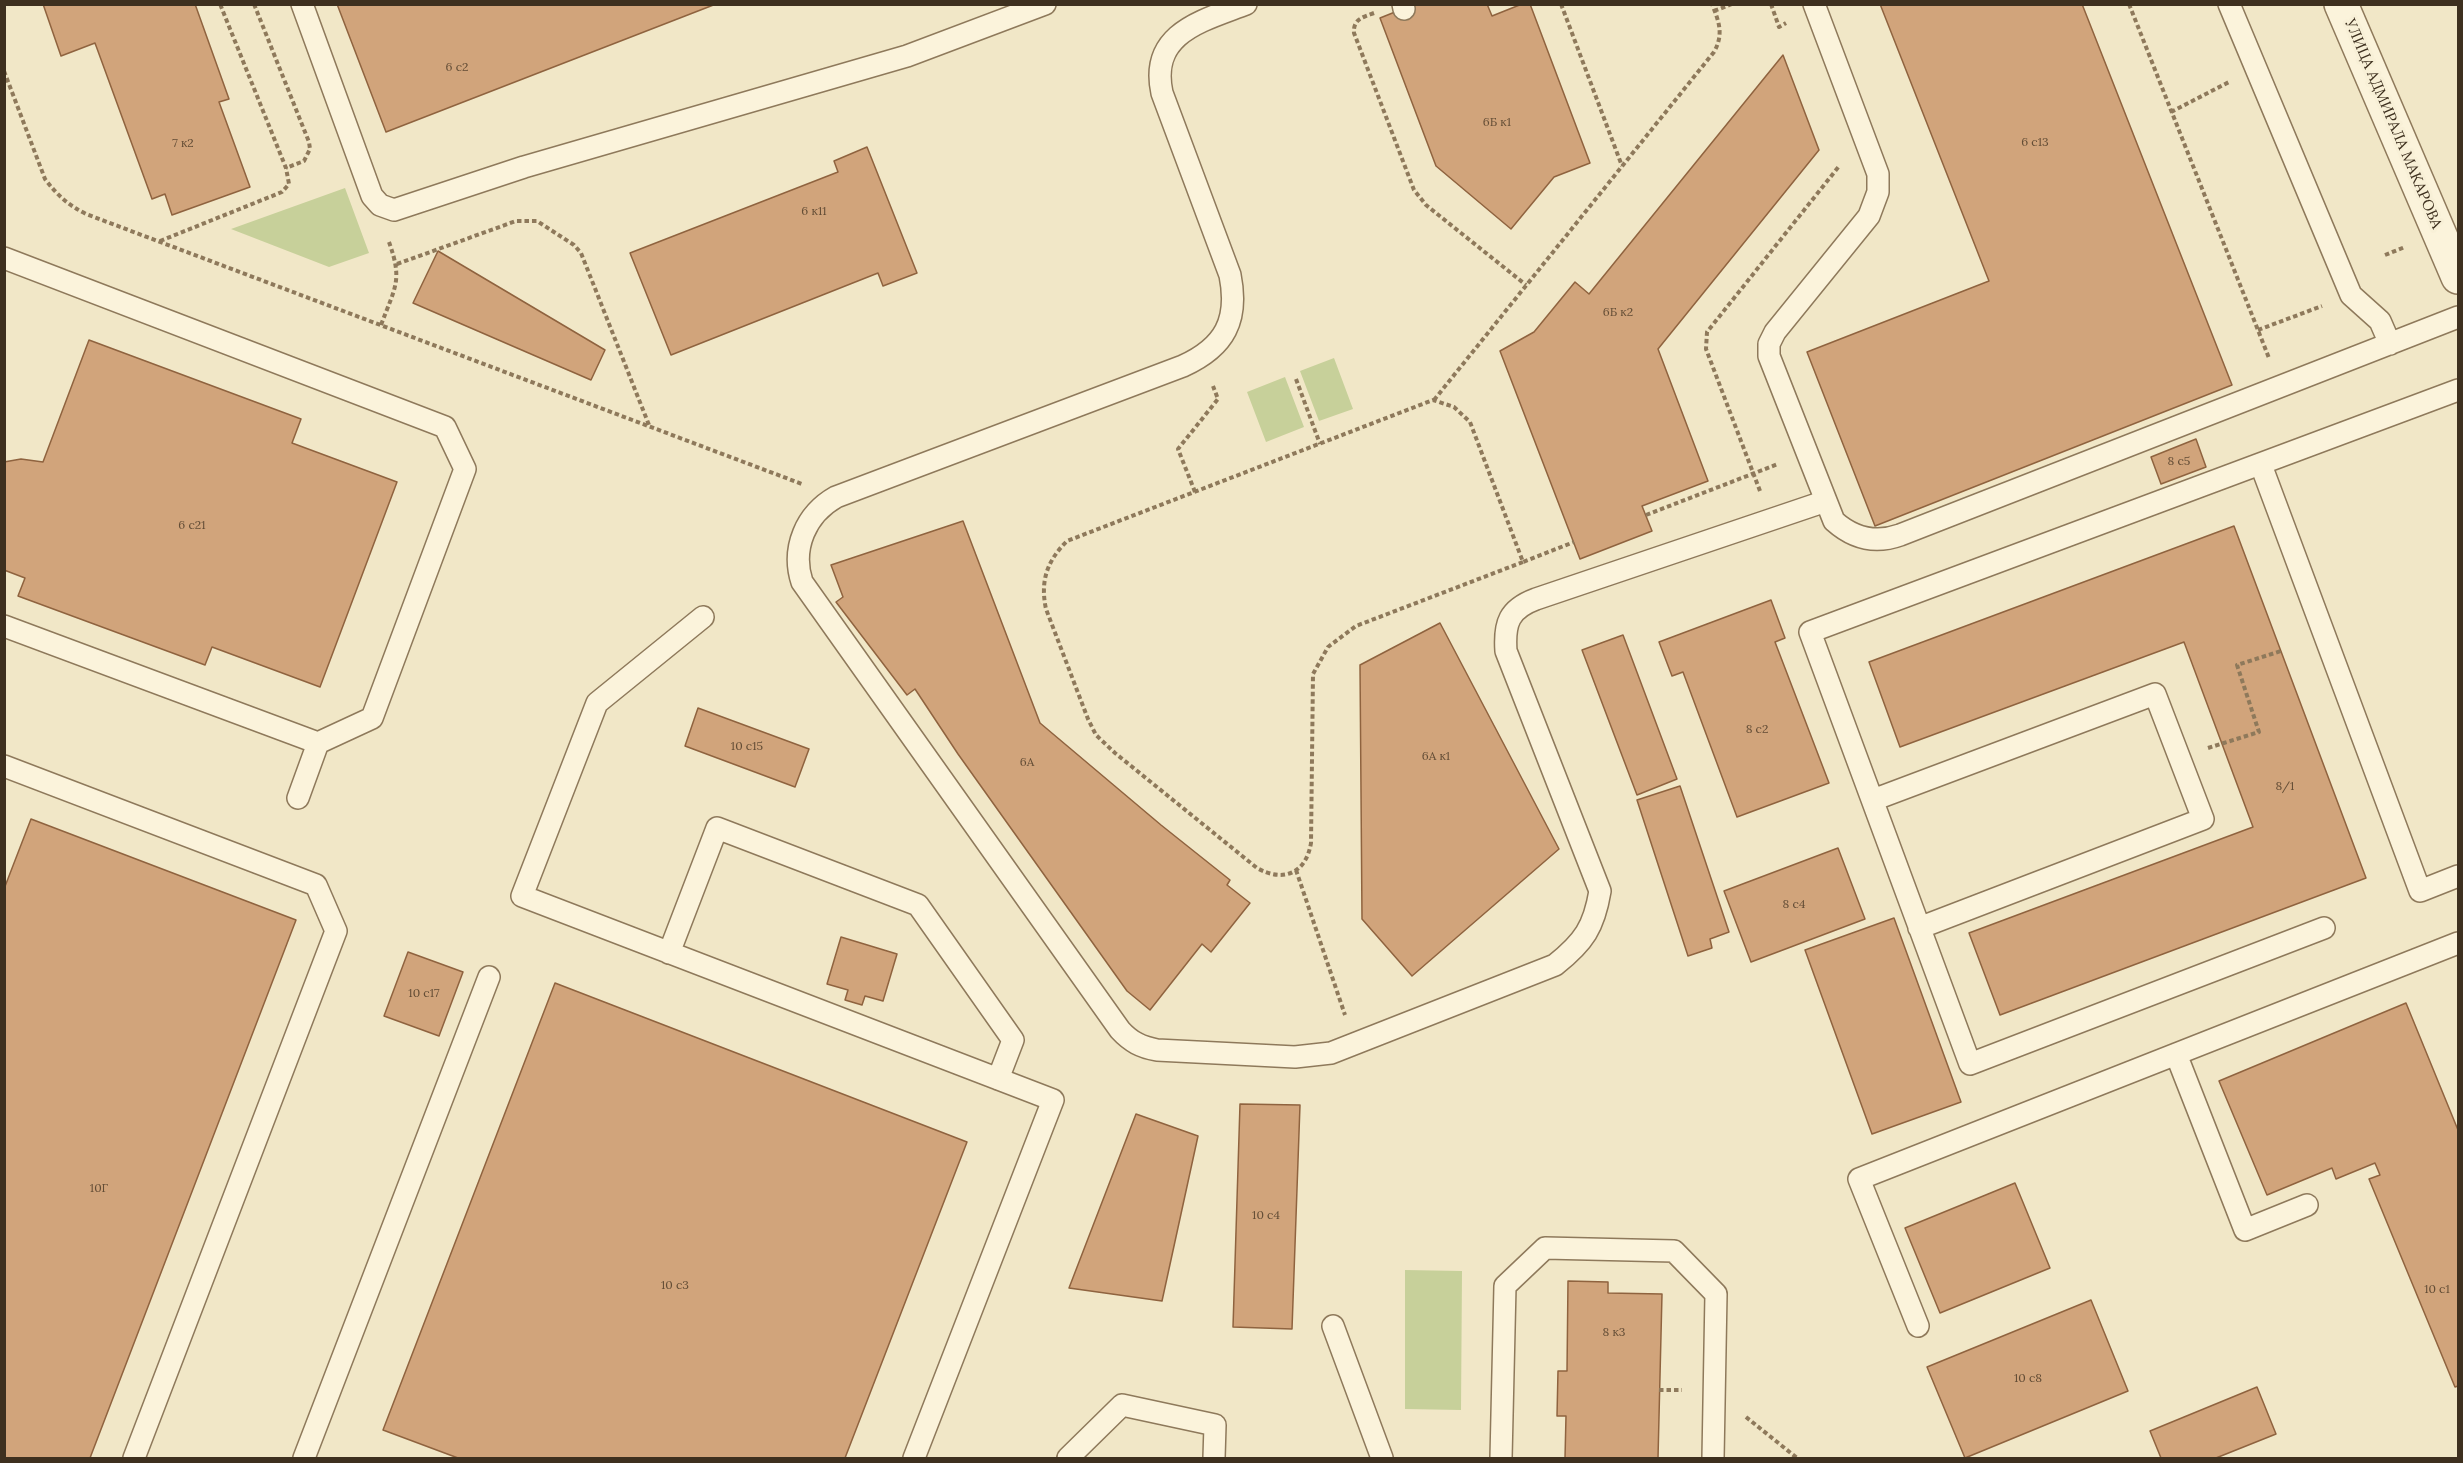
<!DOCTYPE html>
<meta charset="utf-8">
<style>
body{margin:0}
#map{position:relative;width:2463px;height:1463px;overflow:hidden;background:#f1e7c7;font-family:Lora,serif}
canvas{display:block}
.frame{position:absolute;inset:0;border:6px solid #3e301f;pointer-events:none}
</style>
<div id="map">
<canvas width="2463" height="1463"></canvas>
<div class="frame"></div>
</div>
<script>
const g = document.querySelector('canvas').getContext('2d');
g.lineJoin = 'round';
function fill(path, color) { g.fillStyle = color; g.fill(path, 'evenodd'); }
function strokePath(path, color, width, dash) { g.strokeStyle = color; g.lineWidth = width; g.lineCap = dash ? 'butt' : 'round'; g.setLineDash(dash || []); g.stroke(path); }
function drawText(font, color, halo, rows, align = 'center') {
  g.font = font + ' Lora,serif'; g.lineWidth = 6; g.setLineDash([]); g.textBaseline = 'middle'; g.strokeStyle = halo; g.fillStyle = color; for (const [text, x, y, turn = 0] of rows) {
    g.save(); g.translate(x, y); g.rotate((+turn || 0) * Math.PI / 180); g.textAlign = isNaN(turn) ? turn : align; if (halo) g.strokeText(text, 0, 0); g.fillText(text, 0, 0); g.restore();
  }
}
fill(new Path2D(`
 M345,188L369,253L329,267L231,229Z
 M1334,358L1353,409L1319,421L1300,371Z
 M1285,377L1304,427L1266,442L1247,392Z
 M1405,1270L1462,1271L1461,1410L1405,1409Z`), '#c7d09a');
const building = new Path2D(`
 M43,4H195L229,99L219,102L250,187L172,215L165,194L152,199L95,43L61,56Z
 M337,4H716L386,132Z
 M1415,4H1487L1492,16L1522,4H1530L1590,163L1554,177L1511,229L1436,166L1380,18Z
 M1880,4H2082L2232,385L1875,526L1807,352L1989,281Z
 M1783,55L1819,150L1658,349L1708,481L1642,506L1652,531L1580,559L1500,351L1534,332L1575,282L1589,294Z
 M867,147L917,273L883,286L878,273L671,355L630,253L838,172L834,161Z
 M438,251L605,350L591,380L413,303Z
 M89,340L301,419L292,443L397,482L320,687L212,647L205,665L18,596L25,578L4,570V462L21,459L43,462Z
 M2196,439L2206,467L2161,484L2151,457Z
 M963,521L1040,723L1161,825L1230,880L1227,885L1250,903L1211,952L1202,944L1150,1010L1127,991L958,754L915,689L907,695L836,602L843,597L831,565Z
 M2234,526L2366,878L2000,1015L1969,933L2253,827L2184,642L1900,747L1869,662Z
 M1771,600L1785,638L1775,642L1829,783L1737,817L1683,672L1672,676L1659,642Z
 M1440,623L1559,849L1412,976L1362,919L1360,665Z
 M1623,635L1677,779L1637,795L1582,650Z
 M698,708L809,749L795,787L685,746Z
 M1680,786L1729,932L1710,939L1712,948L1688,956L1637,800Z
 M31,819L296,920L90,1458H4V889Z
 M1838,848L1865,919L1751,962L1724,891Z
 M1894,918L1961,1102L1872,1134L1805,950Z
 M841,937L897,954L883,1001L865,996L862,1005L845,1000L848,990L827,984Z
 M408,952L463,972L439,1036L384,1016Z
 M555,983L967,1142L845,1458H458L383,1430Z
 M2406,1003L2458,1130V1386L2455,1387L2369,1179L2380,1175L2375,1163L2336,1179L2332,1168L2267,1195L2219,1081Z
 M1240,1104L1300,1105L1292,1329L1233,1327Z
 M1136,1114L1198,1136L1162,1301L1069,1288Z
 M2015,1183L2050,1268L1940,1313L1905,1228Z
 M1568,1281L1608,1282V1293L1662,1294L1658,1458H1565L1566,1416H1557L1558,1371H1567Z
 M2091,1300L2128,1391L1965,1458L1927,1367Z
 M2257,1387L2276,1434L2216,1458H2161L2150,1431Z`);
fill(building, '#d1a47b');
strokePath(building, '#8f633f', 1.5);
const service = new Path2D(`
 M302,4L372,196L380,205L394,210L524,167L907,56L1045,4
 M1246,4C1202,21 1149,33 1162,93L1230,275C1239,320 1225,347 1183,366L836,497C806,514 791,548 802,582L1120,1030C1131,1042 1141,1047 1157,1050L1295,1057L1331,1053L1555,965C1584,942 1594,927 1600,891L1506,651C1504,623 1509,609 1536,599L1826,501
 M1403,4L1404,9
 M1814,4L1878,174V192L1869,216L1775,332L1769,344V356L1834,521C1853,538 1875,544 1900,535L2458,317
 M2229,4L2351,295L2380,321L2390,344
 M4,258L445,427L465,469L372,718L318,743L298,798
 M2261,465L2420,891L2458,876
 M703,617L597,703L522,896L1053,1100L914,1458
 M4,626L318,743
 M4,766L316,885L336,931L134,1458
 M1873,800L2155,694L2203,819L1919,928
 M2324,928L1970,1064L1810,632L2458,390
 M669,953L717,828L918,905L1013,1040L998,1079
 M2176,1054L2245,1230L2307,1205
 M1333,1326L1382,1458
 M1918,1326L1859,1179L2458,943
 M304,1458L489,977
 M1068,1458L1122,1405L1215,1425L1214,1458
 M1501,1458L1505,1286L1545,1248L1674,1251L1716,1294L1713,1458`);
const tertiary = new Path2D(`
 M2341,4L2458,277`);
strokePath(service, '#8e795b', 24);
strokePath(tertiary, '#8e795b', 36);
strokePath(new Path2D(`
 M254,4L309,142L310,149L304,161L286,168
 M1561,4L1622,166
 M1771,4L1779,27L1786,23
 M2129,4L2269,358
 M1714,11L1732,4
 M1374,13C1363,17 1353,19 1354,33L1414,190L1426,205L1526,285
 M4,71L45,179C57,195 68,205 86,214L802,484
 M2171,112L2229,82
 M160,241L282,192L289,184L286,168L220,4
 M2385,255L2405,247
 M397,264L516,221H537L574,245L581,253L649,425
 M381,325C395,287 403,281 389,242
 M2258,330L2322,306
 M1296,379L1320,444
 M1434,400L1714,52C1724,34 1719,22 1712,4
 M1760,491L1706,349L1707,332L1840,165
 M1195,492L1178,449L1218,399L1213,386
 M1646,515L1778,464
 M1523,562L1356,626L1328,647L1313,674L1311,843C1306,873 1284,883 1257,868L1115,753L1096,735L1088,719L1046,609C1040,581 1047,561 1067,541L1433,400L1454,407L1470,422L1523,562L1574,542
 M2208,748L2259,732L2237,665L2281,651
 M1296,870L1345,1015
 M1659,1390H1682
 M1746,1417L1797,1458`), '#8e795b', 4, [4.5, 3]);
strokePath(service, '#fbf3db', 21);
strokePath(tertiary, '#fbf3db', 33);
drawText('12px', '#634d36', null, [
 ["6 с2",457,68],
 ["6Б к1",1497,123],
 ["6 с13",2035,143],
 ["7 к2",183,144],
 ["6 к11",814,212],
 ["6Б к2",1618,313],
 ["8 с5",2179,462],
 ["6 с21",192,526],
 ["8 с2",1757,730],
 ["10 с15",747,747],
 ["6А к1",1436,757],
 ["6А",1027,763],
 ["8/1",2285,787],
 ["8 с4",1794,905],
 ["10 с17",424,994],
 ["10Г",99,1189],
 ["10 с4",1266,1216],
 ["10 с3",675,1286],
 ["10 с1",2437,1290],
 ["8 к3",1614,1333],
 ["10 с8",2028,1379]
]);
drawText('15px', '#3e301f', '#f8f0d7', [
 ["УЛИЦА АДМИРАЛА МАКАРОВА",2393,124,67]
]);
</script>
